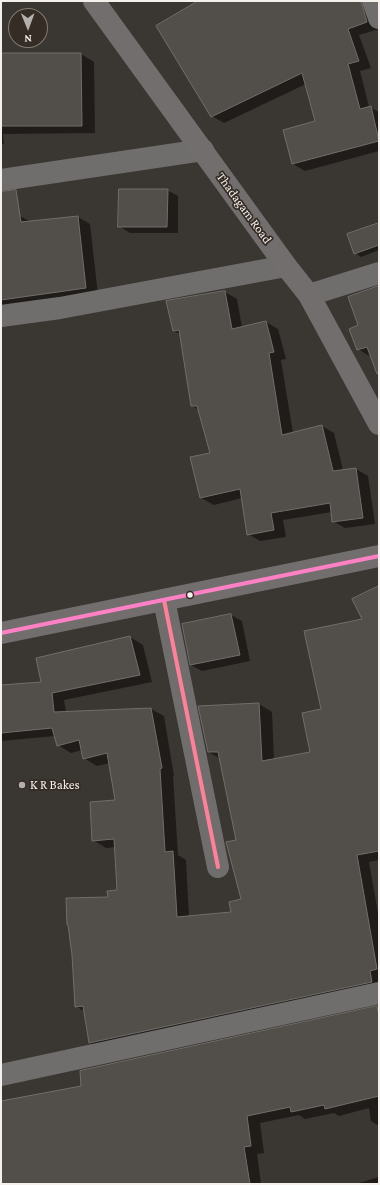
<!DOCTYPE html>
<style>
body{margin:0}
#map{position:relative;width:380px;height:1185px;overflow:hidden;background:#3a3632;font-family:"Crimson Pro",serif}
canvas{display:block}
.frame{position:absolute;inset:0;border:2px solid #f5f0ec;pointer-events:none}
.north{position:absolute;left:8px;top:8px;width:40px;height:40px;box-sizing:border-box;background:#342c25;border:1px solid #817a75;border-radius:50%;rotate:179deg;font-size:11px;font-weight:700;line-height:16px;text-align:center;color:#f5f0ec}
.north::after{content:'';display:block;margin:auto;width:14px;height:18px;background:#b4afab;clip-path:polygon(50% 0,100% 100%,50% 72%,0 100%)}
</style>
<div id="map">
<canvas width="380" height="1185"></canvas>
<div class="frame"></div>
<div class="north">N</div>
</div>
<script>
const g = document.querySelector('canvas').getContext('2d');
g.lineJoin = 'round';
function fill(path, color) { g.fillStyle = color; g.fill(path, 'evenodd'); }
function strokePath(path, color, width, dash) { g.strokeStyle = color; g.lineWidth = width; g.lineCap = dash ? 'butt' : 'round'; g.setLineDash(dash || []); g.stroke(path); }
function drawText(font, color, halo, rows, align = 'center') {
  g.font = font + ' "Crimson Pro",serif'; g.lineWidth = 3.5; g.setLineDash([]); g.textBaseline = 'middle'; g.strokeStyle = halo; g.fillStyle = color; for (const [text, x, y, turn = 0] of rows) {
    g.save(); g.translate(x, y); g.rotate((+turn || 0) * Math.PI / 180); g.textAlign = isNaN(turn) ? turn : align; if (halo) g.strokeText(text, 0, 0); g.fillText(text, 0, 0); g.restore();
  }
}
fill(new Path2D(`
 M196,1H375L373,6L379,29L359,35L371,68L360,71L369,107L379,112V151L305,171L293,164L284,131L316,122L306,84L224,123L212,116Z
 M1,54H81L94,62L95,133L3,134L4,144H1Z
 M167,190L178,196V233H130L119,226Z
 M20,216L31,222L78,217L90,224L98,295L1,309V219Z
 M379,227V250L361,257L355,253Z
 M379,290V352L369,356L358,349L360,325Z
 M225,292L237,299L242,327L266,322L278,329L286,359L281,360L293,433L322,426L334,433L343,470L356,469L368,476L375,524L345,528L333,521L332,512L283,520L286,537L260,541L248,534L242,498L214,505L201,498L192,458L211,453L199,410L192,406L181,335L174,331Z
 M379,587V860L369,862L379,919V991L102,1050L89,1043L85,1012L76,1006L109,898L118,891L116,847L106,848L93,840L117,801L110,763L97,766L84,758L82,750L71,753L58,745L55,736L1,741V686L43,683L130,637L143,645L152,682L64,700L66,712L151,709L164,716L174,776H173L178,855L186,860L189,917L232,913L242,900L237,841L221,759L208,752L200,707L259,704L272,712L274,760L311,752L322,710Z
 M231,615L242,621L250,661L202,671L191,665Z
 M379,1007V1126L371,1121L369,1108L339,1116L334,1113L305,1119L299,1115L260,1123L264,1153L257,1154L261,1184H1V1102L82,1087L81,1072ZM371,1096V1098L324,1109V1108Z
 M379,1177V1184H355Z`), '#0007');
const building = new Path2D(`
 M198,1H361L367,22L348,29L359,61L348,64L360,109L371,106L379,141L292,164L283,130L315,121L302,73L211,117L156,26Z
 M1,53H81L82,126H1Z
 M119,189H168L167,227H118Z
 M16,190L21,222L78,216L86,288L1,300V192Z
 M379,223V245L354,254L347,234Z
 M379,286V373L377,374L367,347L357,350L349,329L358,325L348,297Z
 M225,291L232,329L266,321L274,352L269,353L282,435L322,425L333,471L356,468L363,518L332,522L330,503L271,513L274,530L247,535L240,489L200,498L190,457L210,453L197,406H191L179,330L173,331L166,301Z
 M379,586V851L357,855L377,969L370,971L372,982L89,1043L83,1006L75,1007L72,955L68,925H67L66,898L108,897L107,891L117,890L114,839L92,841L90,802L115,800L107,753L83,759L79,740L57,746L52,728L1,733V685L41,682L36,658L130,636L140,675L52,693L54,712L151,708L162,768L160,769L165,852L173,851L177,917L231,912L229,902L241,899L226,842L236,840L218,752H208L198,706L259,703L262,761L310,752L302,713L321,709L304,631L362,619L352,599Z
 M231,614L240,655L190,665L182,624Z
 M377,1006L379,1016V1096L325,1109L324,1105L291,1112L290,1107L247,1116L251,1146L244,1147L250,1184H1V1101L81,1086L80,1071Z`);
fill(building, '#524e4a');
strokePath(building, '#716e6a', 1);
strokePath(new Path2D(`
 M373,1L379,18
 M1,180L203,150
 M309,295L379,273
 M1,316L60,308L286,266
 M164,600L218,867
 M1,1075L379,993`), '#706e6d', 22);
strokePath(new Path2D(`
 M94,1L286,266L309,295L379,424
 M1,633L379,556`), '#716e6d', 22);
strokePath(new Path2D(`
 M164,600L218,867`), '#ff8098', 4);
strokePath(new Path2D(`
 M1,633L379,556`), '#ff80c5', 4);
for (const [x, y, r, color] of [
 [190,595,3.5,"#f5f0ec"],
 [22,785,4,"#b4afab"]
]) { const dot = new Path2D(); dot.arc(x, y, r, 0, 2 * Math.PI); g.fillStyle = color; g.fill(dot); strokePath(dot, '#342c25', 1.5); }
drawText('13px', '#f5f0ec', '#342c25', [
 ["Thadagam Road",244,208,54]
]);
drawText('13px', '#f5f0ec', '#342c25', [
 ["K R Bakes",30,785]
], 'left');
</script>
